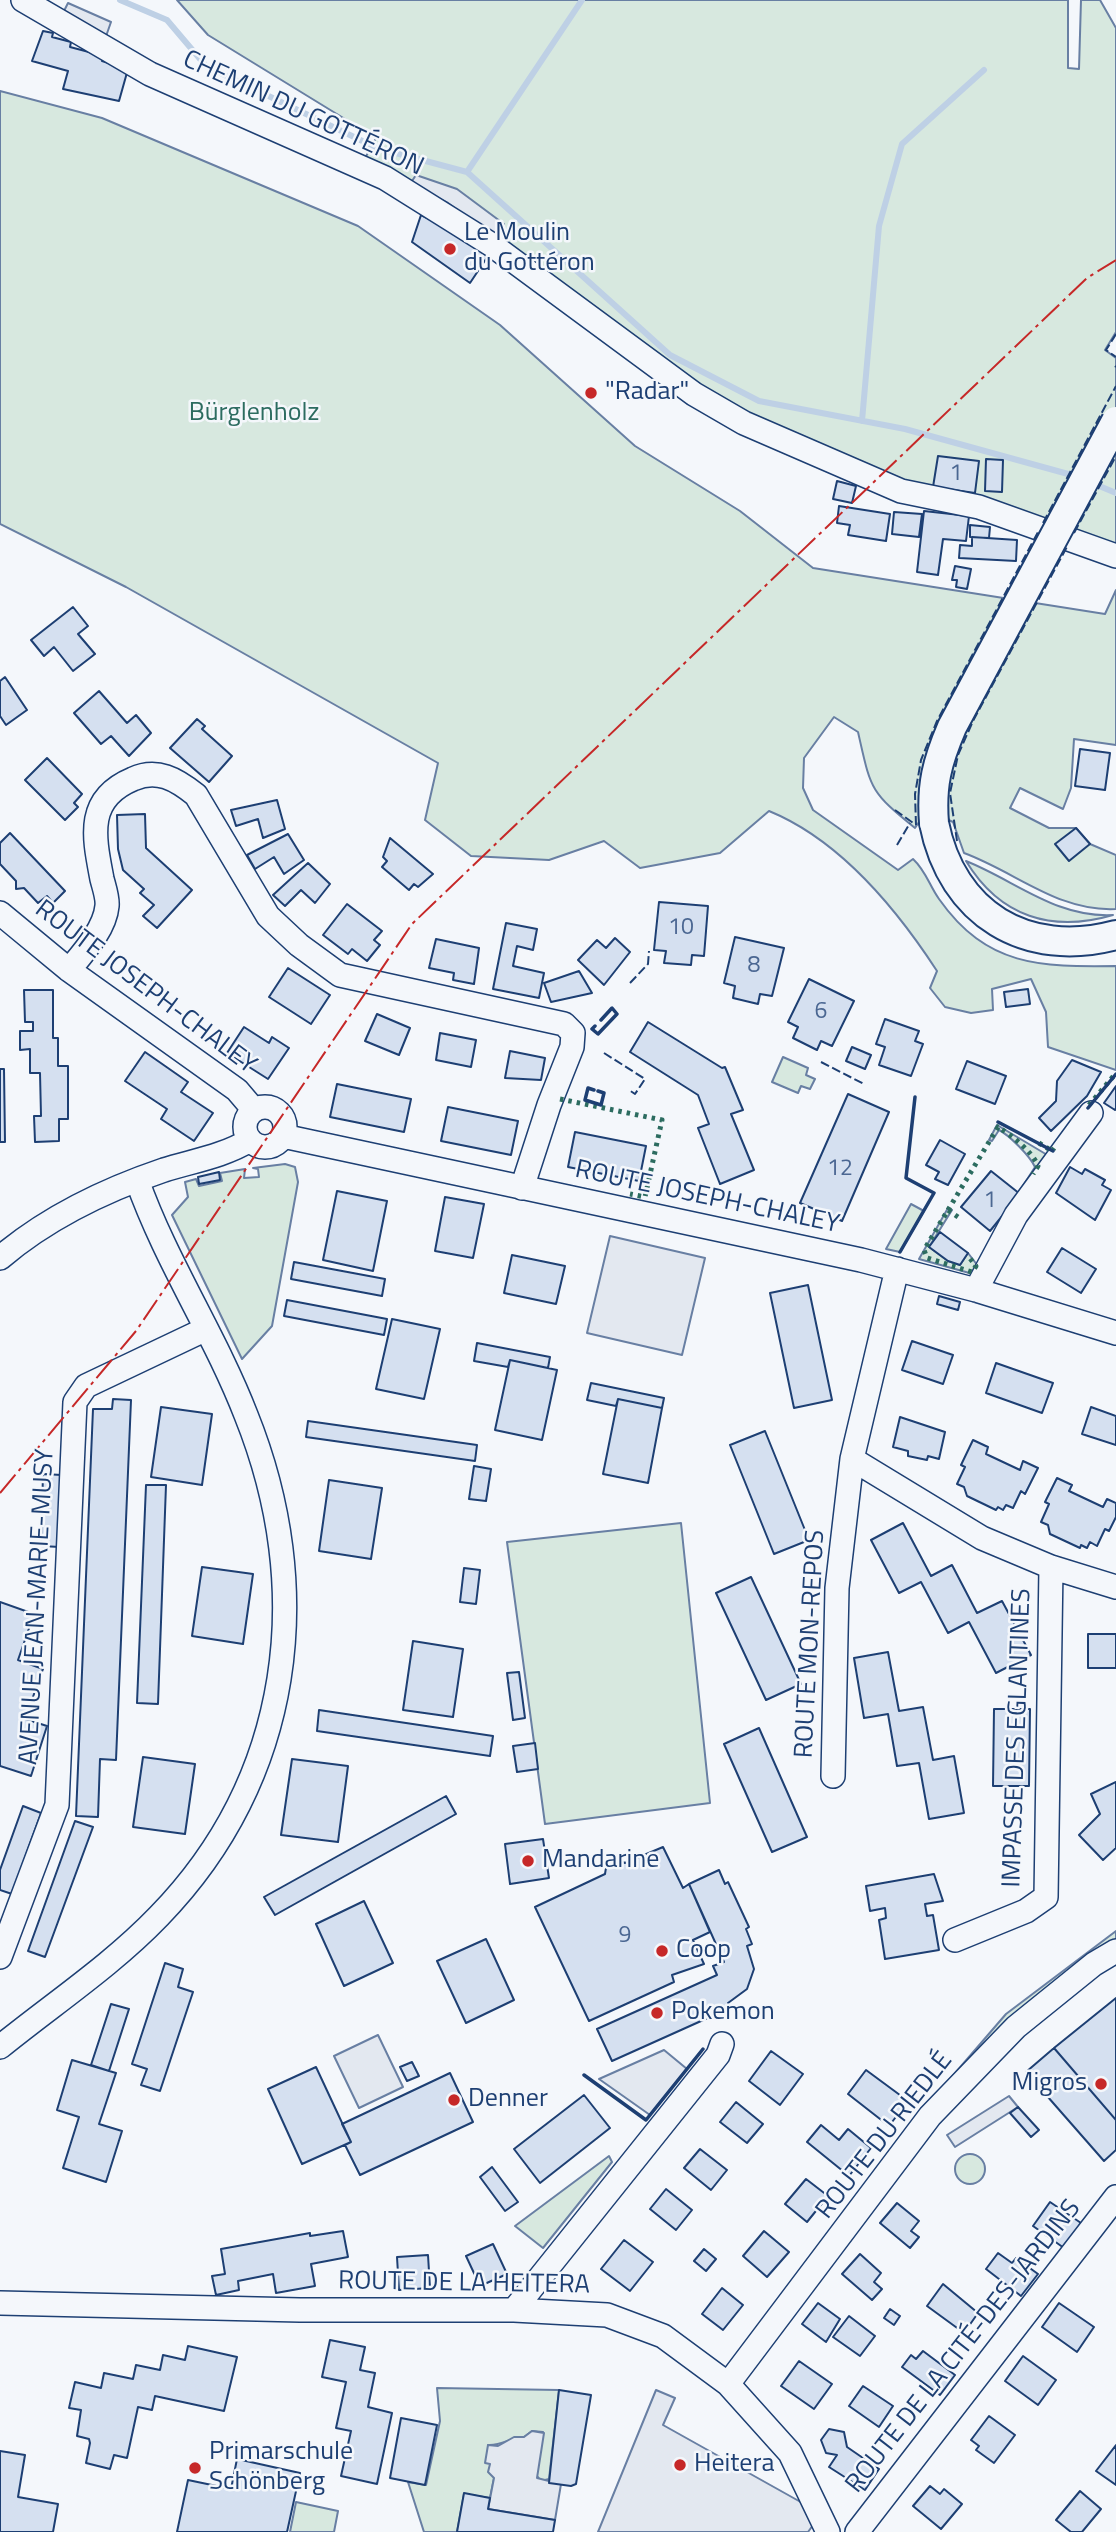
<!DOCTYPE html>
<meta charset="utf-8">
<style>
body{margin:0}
canvas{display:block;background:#f4f7fb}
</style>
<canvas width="1116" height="2532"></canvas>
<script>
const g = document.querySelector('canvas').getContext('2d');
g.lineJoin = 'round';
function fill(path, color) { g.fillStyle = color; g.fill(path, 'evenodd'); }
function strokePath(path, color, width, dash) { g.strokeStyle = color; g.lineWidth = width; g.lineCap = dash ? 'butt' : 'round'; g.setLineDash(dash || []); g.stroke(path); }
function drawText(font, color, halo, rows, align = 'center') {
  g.font = font + ' "Titillium Web",sans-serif'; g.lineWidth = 5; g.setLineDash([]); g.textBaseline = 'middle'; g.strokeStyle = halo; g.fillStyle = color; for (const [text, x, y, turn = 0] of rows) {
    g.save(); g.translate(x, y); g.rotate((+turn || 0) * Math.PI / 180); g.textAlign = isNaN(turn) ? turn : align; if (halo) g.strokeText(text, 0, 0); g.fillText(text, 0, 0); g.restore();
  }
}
const green = new Path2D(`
 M177,0H1068V68L1079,69L1081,0H1100L1116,28V332L1105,350L1116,358V548C1013,516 900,490 802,445C689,393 593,310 494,237L503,225L410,184L364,160L376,138L208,35Z
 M0,91L102,118L358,226L500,325L635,446L740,511L813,568L1105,614L1116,590V745L1074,739L1071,788L1063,809L1020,788L1010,808L1049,828H1076L1090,844L1116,855V909C1058,912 1016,872 964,853L953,822L942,817L923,816L915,828C869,791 871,789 858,732L834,717L804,758L803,788L813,810L898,870L913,859C926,871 929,885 939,899C987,967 1040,967 1116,966V1070L1048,1047L1046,1012L1031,979L992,989L993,1010L971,1013L945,1007L930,988L937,971C896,908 840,840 769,811L720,853L640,868L604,841L549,860L471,856L425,820L438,763L126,587L0,524Z
 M966,861C1016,881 1056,918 1113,915C1052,933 1000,917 966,861Z
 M783,1057L808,1068L806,1075L815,1079L810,1089L801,1086L798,1093L772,1082Z
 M997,1125L1049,1156L1019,1192L1035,1167C1030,1156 1009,1135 999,1130L992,1141L989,1140Z
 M285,1164L295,1167L298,1182L272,1326L242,1359L172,1215L188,1197L185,1182L196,1179L199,1186L222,1181L220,1173L245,1169L244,1178L259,1177L258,1169L253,1168Z
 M911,1204L924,1211L900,1252L886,1249Z
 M948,1208L952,1210L929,1247L948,1261L960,1265L968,1253L978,1266L973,1274L919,1259Z
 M681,1523L710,1803L545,1824L507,1542Z
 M1116,1931V1939L1072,1971L931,2101L1006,2014Z
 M955 2169a15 15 0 1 1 30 0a15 15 0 1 1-30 0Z
 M609,2156L612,2162L543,2248L515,2226Z
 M437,2388L559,2390L549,2479L541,2481L536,2475L543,2432L532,2431L524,2437C511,2437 502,2446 488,2445L494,2478L490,2498L464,2494L457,2532H424L408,2482L426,2485L440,2421Z
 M296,2502L338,2511L334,2532H290Z`);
fill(green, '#d7e8df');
strokePath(green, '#687fa3', 2);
const parking = new Path2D(`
 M68,3L111,22L104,42L62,15Z
 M416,175L457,189L504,224L494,237L448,203L410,184Z
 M610,1236L705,1258L682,1355L587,1333Z
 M378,2035L403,2087L359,2108L334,2056Z
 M664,2050L687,2069L650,2115L599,2079Z
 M1009,2096L1018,2107L955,2147L947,2135Z
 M656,2390L675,2398L663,2425L806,2505L816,2521L808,2532H598Z
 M532,2431L544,2433L537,2478L561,2484L555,2520L488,2509L494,2478L488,2472L490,2464L485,2463L488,2445L498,2446L514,2437H524Z`);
fill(parking, '#e3e8f0');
strokePath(parking, '#687fa3', 2);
strokePath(new Path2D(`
 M120,0L167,20L206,66L377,148L467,172L670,355L759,401L905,429L1079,477
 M467,172L582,0
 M862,421L879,226L902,144L984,70
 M1092,483L1116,493`), '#bed0e5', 6);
const building = new Path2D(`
 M43,31L53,33L52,37L71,42L70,47L104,56L102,61L128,69L119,101L63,89L68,71L32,61Z
 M421,215L454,231L453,234L488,256L470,283L412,242Z
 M938,456L979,461L975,493L933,487Z
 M986,459L1003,460L1002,492L985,491Z
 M837,481L856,486L852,503L833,499Z
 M839,506L890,514L886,541L848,535L850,525L837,523Z
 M924,511L969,516L966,541L943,539L938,575L917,572Z
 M894,512L922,514L919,537L892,534Z
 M970,525L990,527L989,538L970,537Z
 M972,537L1017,540L1016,561L959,558L960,545L972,546Z
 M955,566L971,569L967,589L956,587L957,580H952Z
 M73,607L88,626L78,634L95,654L73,671L54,647L44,656L31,640Z
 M5,677L27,710L6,725L0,716V681Z
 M99,691L127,723L136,715L151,733L129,756L111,736L101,744L74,713Z
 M197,719L205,726L202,729L232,756L209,782L170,748Z
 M1080,749L1110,753L1105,790L1075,786Z
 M47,758L82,794L74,803L78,807L65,820L25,780Z
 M277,800L285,829L263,838L258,819L236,826L231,810Z
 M145,814L146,848L192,890L157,928L143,916L154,905L140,893L144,889L123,870L118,849L117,815Z
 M1076,828L1090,844L1069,861L1055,844Z
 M10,833L65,891L53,903L47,896L38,903L24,888L16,889V881L0,864V843Z
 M288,834L304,860L284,874L274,857L255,869L247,855Z
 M390,838L433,874L418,887L414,884L409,890L382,867L387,861L383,857Z
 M308,863L330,884L315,903L301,890L285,906L273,895Z
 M659,902L708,906L704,956L692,955L691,965L664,963L666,951L654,950Z
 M347,904L382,931L374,940L380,945L367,961L352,949L348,954L323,935Z
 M506,923L537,929L533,950L517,946L513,966L544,973L539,998L493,989Z
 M735,937L784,948L772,996L760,994L758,1004L733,998L735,986L724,983Z
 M615,938L630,952L604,985L578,960L597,940L606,948Z
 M436,939L479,948L474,984L453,980L454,973L429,968Z
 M288,968L330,995L311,1024L269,997Z
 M579,971L592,993L551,1002L544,983Z
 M809,979L854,1001L832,1046L821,1041L817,1050L793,1038L798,1027L788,1022Z
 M1028,989L1030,1004L1006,1007L1004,992Z
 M24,990H53V1038H58V1066H68V1119H59V1141L35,1142L34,1116H41L40,1073H30V1049L20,1050V1031H33V1022H25Z
 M377,1014L410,1028L399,1055L365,1041Z
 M885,1019L919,1031L915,1041L923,1044L911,1076L879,1065L885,1047L876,1044Z
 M648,1022L722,1068L725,1067L743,1110L731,1114L754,1170L720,1184L698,1128L709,1124L698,1095L630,1052Z
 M244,1027L269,1043L272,1037L289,1048L268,1079L227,1053Z
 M440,1033L476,1040L471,1067L436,1060Z
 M852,1047L871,1055L865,1069L846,1061Z
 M510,1051L545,1058L541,1080L505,1078Z
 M145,1052L188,1082L181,1092L213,1113L194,1141L161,1119L167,1109L125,1081Z
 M1072,1060L1101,1072L1087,1096L1051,1131L1039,1118L1056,1101L1057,1081Z
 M967,1061L1006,1076L995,1104L956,1089Z
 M0,1069H4L5,1142H0Z
 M337,1084L411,1099L404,1132L330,1117Z
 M1116,1086V1108L1115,1110L1104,1103Z
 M848,1094L889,1112L842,1221L800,1203Z
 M448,1107L518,1121L511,1155L441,1141Z
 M575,1132L646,1146L639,1181L568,1167Z
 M940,1140L965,1154L948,1185L935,1179L939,1172L926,1165Z
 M1070,1167L1082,1174L1085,1169L1105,1180L1102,1185L1111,1190L1095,1220L1056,1193Z
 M991,1171L1020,1194L990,1231L961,1207Z
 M219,1172L220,1180L199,1184L198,1177Z
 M337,1191L387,1201L373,1271L323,1260Z
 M445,1197L484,1204L473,1258L435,1251Z
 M940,1232L968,1253L960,1265L948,1261L929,1247Z
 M1062,1248L1096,1269L1081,1293L1047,1272Z
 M512,1255L565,1266L556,1304L504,1293Z
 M294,1262L385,1279L382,1296L291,1279Z
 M808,1285L832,1400L794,1408L770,1293Z
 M939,1296L960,1302L958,1310L937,1304Z
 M287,1300L387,1319L384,1335L284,1316Z
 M392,1319L440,1329L424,1399L376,1389Z
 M912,1341L953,1355L943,1384L902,1370Z
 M477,1343L550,1357L548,1368L510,1360L508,1367L474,1361Z
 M510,1360L557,1370L542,1440L495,1430Z
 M996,1363L1053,1383L1042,1413L986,1393Z
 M591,1383L664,1398L662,1408L618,1399L616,1406L587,1400Z
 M113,1399L131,1400L116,1760L100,1759L98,1817L76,1816L93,1409H112Z
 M618,1399L662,1408L648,1483L603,1474Z
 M161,1407L212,1414L202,1485L151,1477Z
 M1091,1407L1116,1416V1445L1082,1434Z
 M900,1417L945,1432L939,1459L928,1456L927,1460L908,1456V1451L893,1447Z
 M308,1421L477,1445L475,1461L306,1437Z
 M765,1431L809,1540L774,1554L730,1445Z
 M973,1440L988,1447L986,1454L1020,1470L1023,1461L1038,1468L1025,1494L1021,1491L1013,1508L1006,1505L1003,1510L998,1507L996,1510L967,1496L964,1487L957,1484L965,1467L961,1465Z
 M474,1466L491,1469L486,1501L469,1499Z
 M43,1474L62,1475L60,1547L41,1546Z
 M1057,1478L1072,1485L1069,1491L1103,1507L1107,1499L1116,1503V1517L1109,1531L1105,1529L1097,1546L1090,1542L1087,1548L1081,1545L1080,1548L1050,1534L1048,1525L1041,1522L1049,1504L1045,1502Z
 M329,1480L382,1488L371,1559L319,1551Z
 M146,1485H166L158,1704L137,1703Z
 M903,1523L931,1576L952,1565L977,1613L1002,1601L1031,1655L996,1673L969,1622L948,1633L921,1582L899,1593L871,1540Z
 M202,1567L253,1574L243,1644L192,1636Z
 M464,1568L480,1570L476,1604L460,1602Z
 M751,1577L801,1684L766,1700L716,1593Z
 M0,1602L34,1614L18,1660L43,1669L25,1719L47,1726L31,1776L0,1766Z
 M1088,1634H1116V1668H1088Z
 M413,1641L463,1649L453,1717L403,1710Z
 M888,1652L899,1711L923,1707L933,1760L954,1756L964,1813L929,1819L919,1763L897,1766L888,1714L864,1718L854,1658Z
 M519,1672L525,1718L513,1720L507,1673Z
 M994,1709H1030L1029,1786H993Z
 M319,1710L493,1736L490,1756L317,1731Z
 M759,1728L807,1837L772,1852L724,1744Z
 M535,1743L538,1769L517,1772L513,1746Z
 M143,1757L195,1764L185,1834L133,1827Z
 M292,1759L348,1766L338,1842L281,1835Z
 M1116,1782V1848L1103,1860L1079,1835L1100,1814L1091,1794Z
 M446,1796L456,1814L275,1915L264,1897Z
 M23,1806L41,1813L12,1894L0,1890V1870Z
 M75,1821L93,1827L45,1957L28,1951Z
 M543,1839L549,1878L510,1884L505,1844Z
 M663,1847L683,1888L689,1884L710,1932L693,1940L704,1964L672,1975L674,1982L589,2021L535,1907L605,1874L608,1855L625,1863Z
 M719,1870L725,1884L728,1882L749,1927L746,1929L752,1944L747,1946L754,1969L747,1989L728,2003L730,2008L612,2061L597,2029L717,1975L713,1966L724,1962L689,1884Z
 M934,1874L943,1901L925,1904L927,1916L933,1915L939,1950L885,1959L879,1920L886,1918L885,1908L870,1911L866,1886Z
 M364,1901L393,1963L344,1986L316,1924Z
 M486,1939L514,2000L466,2023L437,1961Z
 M165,1963L183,1969L178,1987L193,1992L160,2091L141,2085L147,2069L132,2064Z
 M1116,1998V2120L1054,2048Z
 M111,2004L129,2009L109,2071L91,2065Z
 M1054,2048L1116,2120V2150L1104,2161L1026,2072Z
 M771,2051L803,2074L780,2105L749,2081Z
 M72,2060L116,2073L99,2124L122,2131L106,2182L63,2168L79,2117L57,2110Z
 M412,2062L419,2076L407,2081L400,2067Z
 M316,2067L351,2142L302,2164L268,2089Z
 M866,2070L908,2101L889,2126L848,2094Z
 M450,2073L473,2122L360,2175L345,2145L351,2142L342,2124Z
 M584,2095L610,2128L540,2183L514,2149Z
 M736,2102L763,2124L747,2143L720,2122Z
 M1018,2107L1039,2130L1031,2137L1010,2113Z
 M821,2125L839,2140L848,2129L871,2148L849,2176L807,2142Z
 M700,2149L727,2170L711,2190L684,2168Z
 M492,2167L518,2202L505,2211L480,2177Z
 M806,2179L828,2196L807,2222L785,2204Z
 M666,2189L692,2210L676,2230L650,2209Z
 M1050,2202L1081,2223L1064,2248L1033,2226Z
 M897,2203L919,2221L911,2231L919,2237L910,2248L880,2223Z
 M343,2231L348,2257L311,2264L315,2286L276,2293L273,2274L238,2281L239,2290L216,2295L212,2276L225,2274L221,2249L310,2233V2236Z
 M764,2231L789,2252L767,2277L743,2256Z
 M624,2240L653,2262L630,2291L601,2269Z
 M493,2244L507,2274L480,2286L466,2256Z
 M704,2249L716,2259L706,2271L694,2261Z
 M998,2253L1012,2263L1016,2258L1038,2274L1021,2296L986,2269Z
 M860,2254L881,2273L874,2282L882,2289L872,2300L842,2274Z
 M428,2255L430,2288L399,2290L397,2257Z
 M943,2284L978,2313L964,2333L927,2306Z
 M722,2288L743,2305L723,2330L702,2314Z
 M818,2303L840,2319L826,2342L802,2324Z
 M1059,2303L1094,2327L1077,2352L1042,2327Z
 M890,2309L900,2316L894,2325L884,2318Z
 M849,2316L875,2336L860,2356L833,2337Z
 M330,2340L365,2347L360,2370L375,2373L368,2407L392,2413L377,2484L341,2476L351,2431L336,2428L346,2382L322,2377Z
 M188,2346L237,2357L224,2411L155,2396L152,2410L138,2407L127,2458L114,2455L110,2469L86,2463L90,2443L89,2439L77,2436L81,2410L69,2408L75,2382L101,2388L104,2373L133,2379L136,2365L160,2370L163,2355L185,2360Z
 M923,2351L955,2375L940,2395L902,2367L911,2355L916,2359Z
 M1023,2356L1056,2380L1038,2405L1005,2381Z
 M799,2361L832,2384L814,2409L781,2386Z
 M863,2386L893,2406L879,2427L849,2406Z
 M559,2390L591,2395L576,2484L571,2486L549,2483Z
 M989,2416L1015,2435L994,2463L976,2450L979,2446L971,2440Z
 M401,2418L437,2425L425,2485L390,2478Z
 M829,2429L844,2432L847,2447L879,2469L865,2490L829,2467L837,2455L826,2453L821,2440Z
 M1116,2445V2485L1096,2471Z
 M0,2451L25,2455L18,2497L58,2504L53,2532H0Z
 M237,2459L300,2473L287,2532H177L188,2480L231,2489Z
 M930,2486L940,2494L944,2489L962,2504L941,2529L913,2506Z
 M1080,2491L1101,2509L1082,2532H1071L1056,2520Z
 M464,2493L490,2498L488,2509L555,2520L553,2532H457Z`);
fill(building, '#d5e0f0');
strokePath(building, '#1d3f73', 2);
const minor = new Path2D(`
 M23,0L150,74L385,178L492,245L694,394L744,423L901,491L979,507L1116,556
 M0,913L69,970L237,1090L254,1110
 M69,970C83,953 105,929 107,906C108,898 104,887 102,879C94,837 85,799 133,779C157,768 176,779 196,795L268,916L299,945L340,975L564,1024L573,1033L572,1047L549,1105L522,1188
 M245 1127a20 20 0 1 1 40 0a20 20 0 1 1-40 0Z
 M283,1136L861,1260L976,1290L1116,1333
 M0,1258C48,1217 105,1190 164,1170C193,1161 224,1156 250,1140
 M976,1290L1016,1215L1091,1113
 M852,1459L982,1538L1051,1567L1116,1587
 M833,1776L837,1588L852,1459L897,1269
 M955,1940L1026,1911L1046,1897L1051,1567
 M0,1957L57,1805L75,1402L86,1386L206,1329
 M0,2047C53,2004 112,1965 159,1916C293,1778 316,1589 246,1415C215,1335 166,1262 137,1180
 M0,2303L300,2310H514L607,2315L663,2336L728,2384L790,2453L828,2532
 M514,2310L718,2055L722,2044
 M728,2384L930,2116L1016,2027L1094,1964L1116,1951
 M857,2532L1116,2197`);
const major = new Path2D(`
 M934,823C952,914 1026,959 1116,935`);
strokePath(minor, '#1d3f73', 26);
strokePath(major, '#1d3f73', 32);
strokePath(minor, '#f4f7fb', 23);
strokePath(major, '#f4f7fb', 28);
const majorBridge = new Path2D(`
 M934,823C931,785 937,762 952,727L1116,421`);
strokePath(majorBridge, '#1d3f73', 32, []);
strokePath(majorBridge, '#f4f7fb', 28);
strokePath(new Path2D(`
 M560,1099L662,1120L645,1197L630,1194
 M1089,1105L1116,1073
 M1039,1143L1052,1151L1054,1148
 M948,1210L998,1127C1011,1135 1032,1151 1038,1166L1033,1174
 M958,1217L948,1210L924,1250L927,1258L972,1272L976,1266L968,1256`), '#2c6c60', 5, [3.5, 5]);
strokePath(new Path2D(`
 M1116,334L1106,350L1116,357
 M1115,366L1116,367
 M1043,523L1116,386
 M1074,533L1116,456
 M895,810L916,825
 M916,825L915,794L921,760L937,721L1038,532
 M957,841L950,793L958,755L973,721L1068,545
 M897,845L910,823
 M630,983L648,964L649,951
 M604,1053L645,1079L635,1094L629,1090
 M821,1062L864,1084`), '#1d3f73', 2, [9, 3.5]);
strokePath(new Path2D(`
 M595,1026L592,1029L598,1034L617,1014L612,1008L601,1020
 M594,1090L588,1088L585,1100L601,1105L604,1093L598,1091
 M1088,1108L1116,1074
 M998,1122L1053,1151
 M900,1252L934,1193L906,1178L915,1097
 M584,2075L646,2120L703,2049`), '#1d3f73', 3.5);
strokePath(new Path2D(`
 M0,1493L136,1331L412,924L1087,278L1116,260`), '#c62828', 2, [24, 5, 3.5, 5]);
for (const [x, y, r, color] of [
 [450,249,7,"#c62828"],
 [591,393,7,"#c62828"],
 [528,1861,7,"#c62828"],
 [662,1951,7,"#c62828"],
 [657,2013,7,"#c62828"],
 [1101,2084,7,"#c62828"],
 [454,2100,7,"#c62828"],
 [680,2465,7,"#c62828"],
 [195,2468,7,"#c62828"]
]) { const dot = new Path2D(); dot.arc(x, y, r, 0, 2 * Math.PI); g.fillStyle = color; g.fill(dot); strokePath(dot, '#f4f7fb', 2.5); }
drawText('23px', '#4b6792', null, [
 ["1",956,474],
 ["10",681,928],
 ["8",754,966],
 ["6",821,1012],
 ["12",840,1169],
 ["1",990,1201],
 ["9",625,1936]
]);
drawText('26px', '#1d3f73', '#f4f7fb', [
 ["CHEMIN DU GOTTÉRON",303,114,25],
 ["ROUTE JOSEPH-CHALEY",145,988,37],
 ["ROUTE JOSEPH-CHALEY",707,1198,12],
 ["AVENUE JEAN-MARIE-MUSY",38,1607,-87],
 ["ROUTE MON-REPOS",811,1644,-87],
 ["IMPASSE DES EGLANTINES",1018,1738,-88],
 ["ROUTE DU RIEDLÉ",885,2136,-52],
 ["ROUTE DE LA HEITERA",464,2284,1],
 ["ROUTE DE LA CITÉ-DES-JARDINS",964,2347,-52]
]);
drawText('26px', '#1d3f73', '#f4f7fb', [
 ["Le Moulin",464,234],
 ["du Gottéron",464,264],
 ["\"Radar\"",605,393],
 ["Mandarine",542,1861],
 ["Coop",676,1951],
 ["Pokemon",671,2013],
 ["Migros",1087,2084,"right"],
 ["Denner",468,2100],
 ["Primarschule",209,2453],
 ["Schönberg",209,2483],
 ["Heitera",694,2465]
], 'left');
drawText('26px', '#2c6c60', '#f4f7fb', [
 ["Bürglenholz",254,414]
]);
</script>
